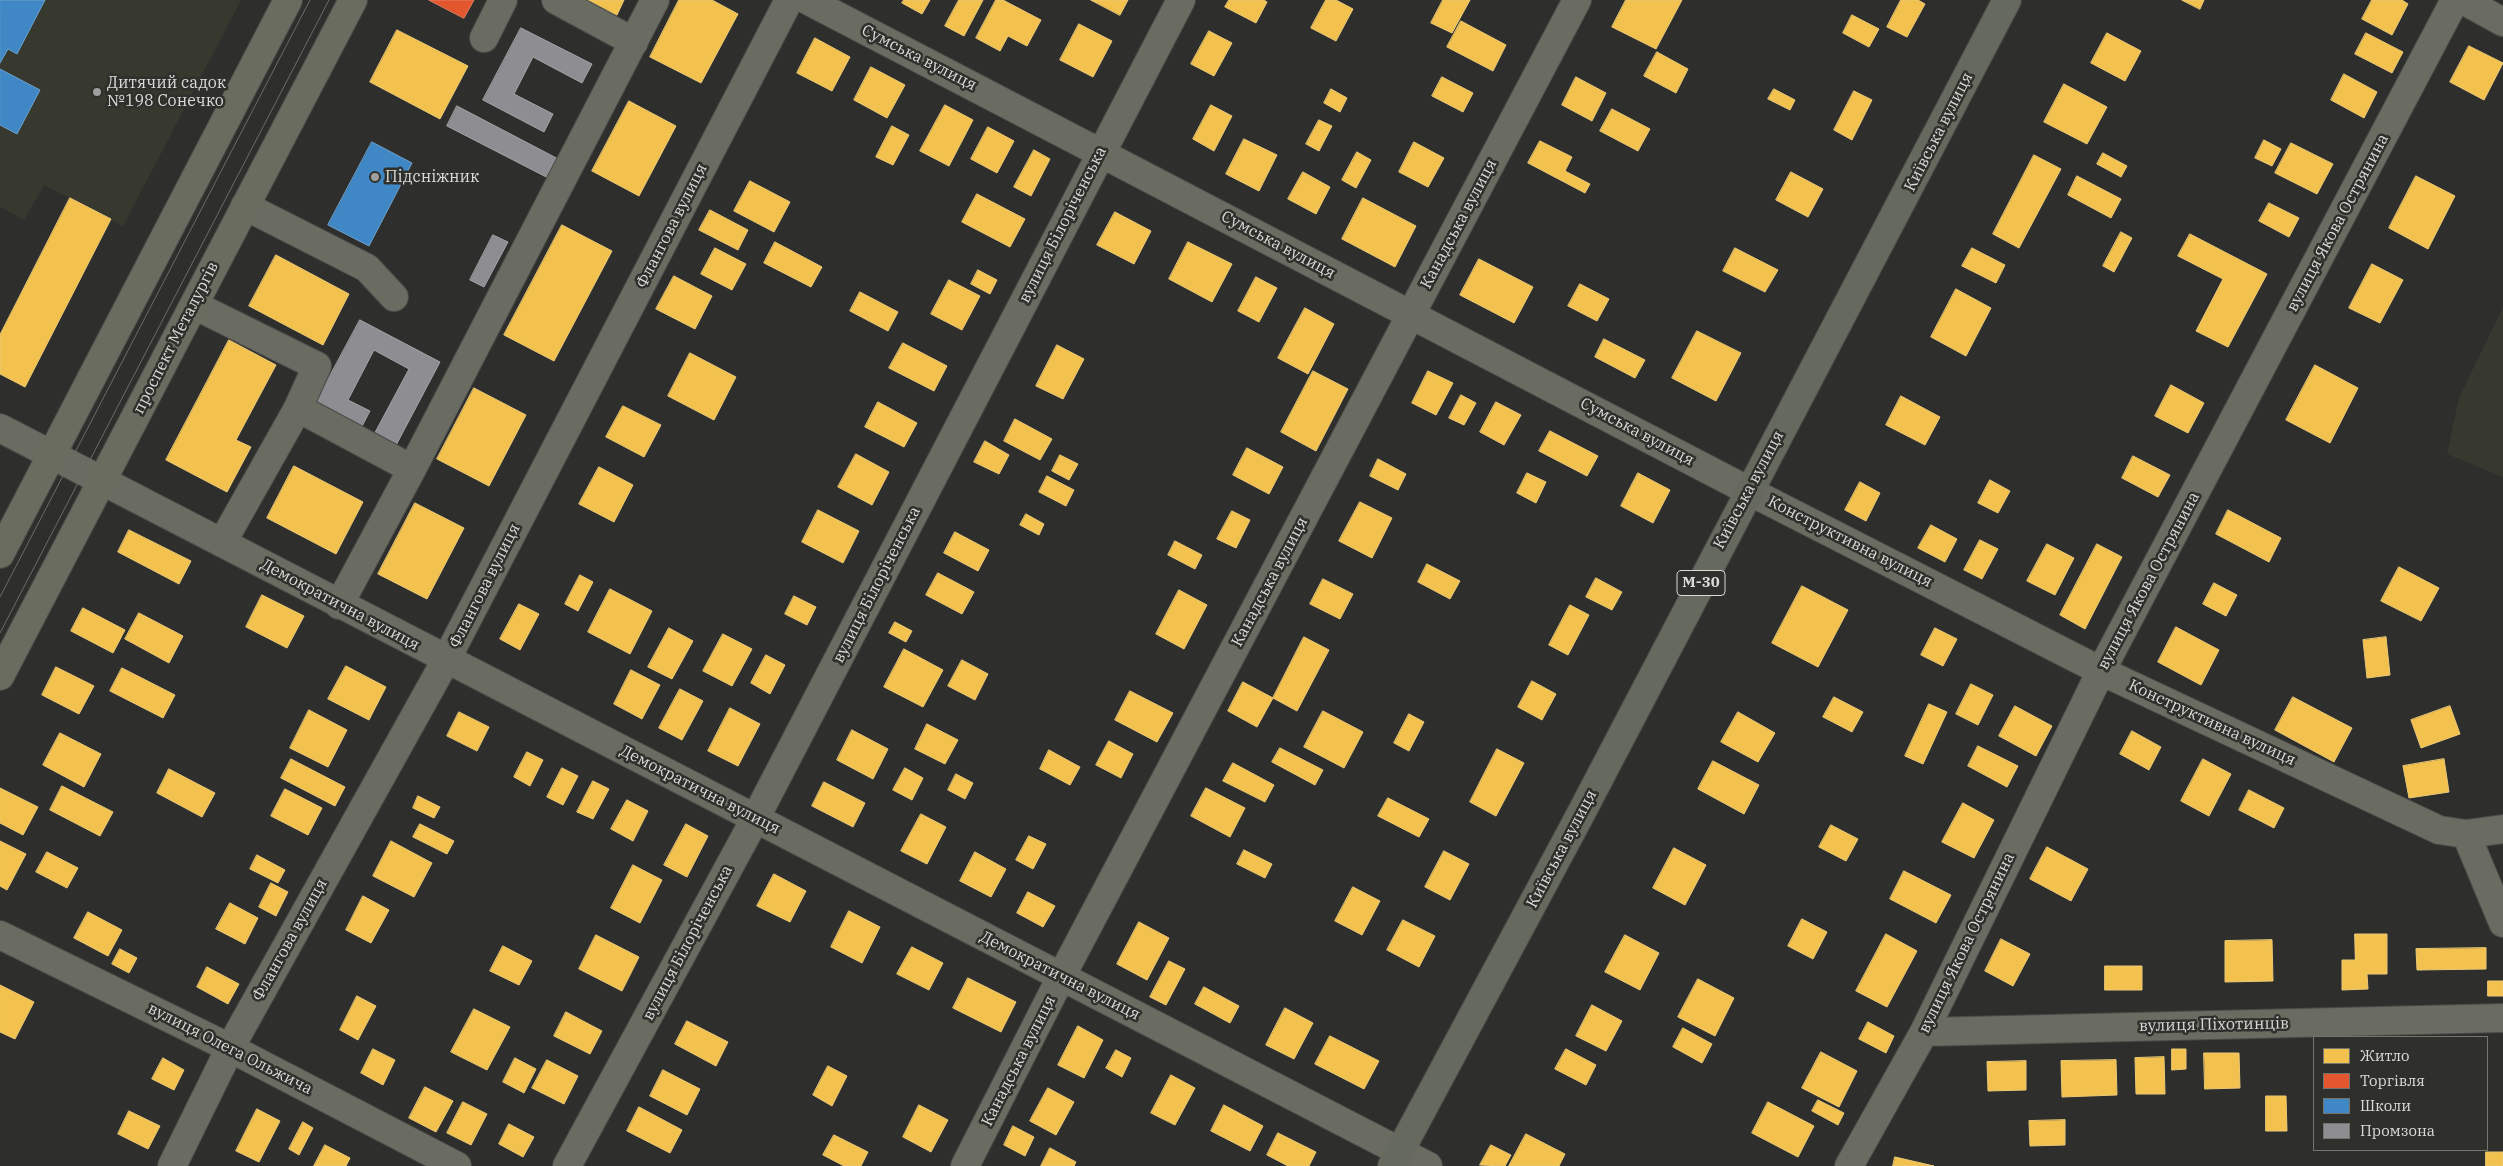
<!DOCTYPE html>
<meta charset="utf-8">
<style>
body{margin:0}
#map{position:relative;width:2503px;height:1166px;overflow:hidden;background:#2e2f2c;font-family:"IBM Plex Serif",serif}
canvas{display:block}
.legend{position:absolute;left:2313px;top:1036px;width:175px;height:115px;box-sizing:border-box;background:#2f302b;border:1px solid #737470;margin:0;padding:6px 9px;list-style:none;font-size:15px;color:#dadbd8}
.legend li{display:flex;align-items:center;gap:10px;height:25px}
.legend b{width:25px;border:1px solid #737470}
</style>
<div id="map">
<canvas width="2503" height="1166"></canvas>
<ul class="legend">
<li><b style="height:14px;background:#f2c14e"></b>Житло</li>
<li><b style="height:14px;background:#e4572e"></b>Торгівля</li>
<li><b style="height:14px;background:#3f88c5"></b>Школи</li>
<li><b style="height:14px;background:#8d8d92"></b>Промзона</li>
</ul>
</div>
<script>
const g = document.querySelector('canvas').getContext('2d');
g.lineJoin = 'round';
function fill(path, color) { g.fillStyle = color; g.fill(path, 'evenodd'); }
function strokePath(path, color, width, dash) { g.strokeStyle = color; g.lineWidth = width; g.lineCap = dash ? 'butt' : 'round'; g.setLineDash(dash || []); g.stroke(path); }
function drawText(font, color, halo, rows, align = 'center') {
  g.font = font + ' "IBM Plex Serif",serif'; g.lineWidth = 5; g.setLineDash([]); g.textBaseline = 'middle'; g.strokeStyle = halo; g.fillStyle = color; for (const [text, x, y, turn = 0] of rows) {
    g.save(); g.translate(x, y); g.rotate((+turn || 0) * Math.PI / 180); g.textAlign = isNaN(turn) ? turn : align; if (halo) g.strokeText(text, 0, 0); g.fillText(text, 0, 0); g.restore();
  }
}
fill(new Path2D(`
 M0,0H241L123,226L44,185L24,220L0,207Z
 M2503,307V477L2447,454L2459,398Z`), '#37392f');
const homes = new Path2D(`
 M588,0H624L617,15Z
 M679,0H712L738,14L701,83L650,57Z
 M904,0H930L922,14L902,3Z
 M959,0H983L964,36L945,26Z
 M996,0H1003L1041,20L1027,46L1008,36L1000,51L976,38Z
 M1091,0H1128L1120,15Z
 M1229,0H1264L1267,2L1256,23L1225,7Z
 M1326,0H1336L1353,9L1336,41L1311,28Z
 M1443,0H1470L1452,33L1431,23Z
 M1626,0H1682L1656,49L1612,27Z
 M1901,0H1918L1925,4L1907,37L1887,27Z
 M2182,0H2204L2200,9Z
 M2372,0H2402L2408,4L2392,35L2362,19Z
 M1852,15L1879,29L1869,47L1843,33Z
 M1461,21L1506,45L1493,71L1447,47Z
 M1079,24L1112,41L1093,77L1060,60Z
 M397,30L468,66L440,119L370,82Z
 M1209,31L1232,43L1214,76L1191,64Z
 M2107,33L2141,51L2125,81L2091,63Z
 M2366,33L2403,52L2392,73L2355,54Z
 M815,38L850,57L832,91L797,73Z
 M2469,46L2503,63L2484,100L2450,82Z
 M1657,52L1688,69L1676,93L1644,76Z
 M871,67L905,85L887,118L854,100Z
 M2344,74L2377,92L2364,118L2331,100Z
 M1442,77L1473,93L1463,112L1432,96Z
 M1576,77L1606,93L1592,121L1562,105Z
 M2064,84L2107,107L2087,144L2044,122Z
 M1331,89L1347,98L1340,112L1324,103Z
 M1774,89L1795,100L1790,110L1768,99Z
 M1854,91L1872,100L1852,140L1834,130Z
 M629,101L676,126L639,196L592,171Z
 M945,105L973,120L949,166L920,151Z
 M1211,105L1232,116L1214,151L1193,139Z
 M1612,109L1650,129L1638,151L1600,131Z
 M1319,120L1332,126L1319,151L1306,144Z
 M892,126L909,135L893,165L876,157Z
 M988,127L1014,141L997,173L971,159Z
 M1244,139L1277,155L1259,191L1226,174Z
 M2264,140L2281,149L2272,166L2255,158Z
 M1540,141L1572,157L1565,171L1590,184L1585,193L1528,163Z
 M1414,142L1444,158L1428,187L1399,172Z
 M2291,143L2333,164L2317,194L2275,173Z
 M1034,150L1050,159L1031,196L1014,187Z
 M1357,152L1371,160L1356,188L1342,180Z
 M2103,153L2127,166L2121,177L2097,164Z
 M2034,155L2061,169L2019,248L1993,234Z
 M1303,172L1330,187L1316,214L1288,199Z
 M1791,172L1823,189L1808,217L1776,200Z
 M2077,176L2121,199L2111,218L2068,195Z
 M2416,176L2455,196L2428,249L2389,228Z
 M750,181L790,202L774,232L734,211Z
 M977,194L1025,219L1010,247L962,222Z
 M70,198L111,219L25,387L0,374V335Z
 M1363,198L1416,226L1395,267L1342,239Z
 M2269,203L2299,218L2289,237L2259,221Z
 M710,210L748,230L738,250L699,230Z
 M1115,212L1151,231L1134,264L1097,245Z
 M562,225L612,251L554,361L504,335Z
 M2121,232L2132,238L2114,272L2103,266Z
 M2190,234L2267,274L2228,347L2196,331L2223,279L2178,256Z
 M775,242L822,267L811,287L764,263Z
 M1188,242L1232,264L1212,302L1169,279Z
 M715,248L746,264L732,290L701,274Z
 M1735,248L1778,270L1765,292L1723,271Z
 M1972,248L2005,265L1996,283L1962,266Z
 M276,255L349,294L323,345L249,306Z
 M1479,259L1533,287L1514,323L1460,295Z
 M2372,264L2403,280L2380,323L2349,308Z
 M978,270L997,280L990,294L971,284Z
 M674,276L712,296L695,329L656,309Z
 M1256,277L1277,288L1259,322L1238,311Z
 M949,280L980,296L962,330L931,314Z
 M1580,284L1609,299L1597,321L1568,306Z
 M1956,289L1991,308L1966,356L1931,337Z
 M860,292L898,312L888,331L850,311Z
 M1305,308L1334,324L1308,374L1278,358Z
 M1697,331L1741,353L1716,401L1672,378Z
 M1604,339L1645,360L1635,378L1595,357Z
 M229,340L276,365L236,440L251,447L227,492L166,460Z
 M903,343L947,366L934,391L889,368Z
 M1057,345L1084,359L1063,399L1036,386Z
 M690,353L736,377L714,420L668,396Z
 M2315,365L2358,388L2330,443L2286,420Z
 M1313,371L1348,389L1316,451L1281,432Z
 M1428,371L1453,383L1436,415L1412,403Z
 M2171,385L2204,403L2188,433L2155,416Z
 M474,388L526,415L489,486L437,459Z
 M1461,395L1476,403L1464,425L1449,418Z
 M1901,396L1940,417L1925,445L1886,425Z
 M878,402L917,423L904,447L865,427Z
 M1496,402L1521,415L1504,445L1480,432Z
 M623,406L661,425L644,457L606,437Z
 M1015,419L1052,439L1040,460L1004,441Z
 M1550,431L1598,456L1587,476L1539,451Z
 M985,441L1009,455L999,474L974,462Z
 M1247,448L1283,467L1269,494L1233,475Z
 M856,454L889,472L872,505L838,487Z
 M1060,455L1078,464L1069,480L1052,471Z
 M2133,456L2170,475L2158,497L2122,478Z
 M1378,459L1406,474L1398,490L1370,476Z
 M294,466L363,502L336,554L267,518Z
 M599,467L633,485L614,522L579,504Z
 M1527,473L1546,482L1536,503L1517,493Z
 M1638,473L1670,490L1653,523L1621,506Z
 M1047,476L1074,490L1066,506L1039,492Z
 M1990,480L2010,491L1998,513L1978,503Z
 M1860,482L1880,493L1866,521L1845,510Z
 M1360,502L1392,518L1372,558L1339,541Z
 M415,503L464,528L427,599L378,574Z
 M818,510L859,531L843,563L802,542Z
 M2228,510L2281,538L2269,562L2216,534Z
 M1232,511L1250,520L1236,548L1217,539Z
 M1026,514L1044,524L1039,535L1020,525Z
 M1931,525L1957,539L1945,562L1918,548Z
 M129,530L191,561L179,584L118,552Z
 M955,532L989,550L978,571L944,553Z
 M1980,540L1998,549L1982,579L1964,570Z
 M1175,541L1202,555L1195,569L1168,555Z
 M2047,544L2074,558L2055,595L2027,581Z
 M2097,544L2122,557L2085,629L2060,615Z
 M1427,564L1460,581L1450,599L1418,582Z
 M2399,567L2439,588L2421,621L2381,601Z
 M938,573L974,592L962,614L926,595Z
 M580,575L593,582L578,611L565,604Z
 M1596,578L1622,592L1612,610L1586,597Z
 M1323,579L1353,594L1340,619L1310,604Z
 M2214,583L2237,595L2226,616L2203,604Z
 M1802,586L1848,610L1818,667L1772,643Z
 M610,589L652,611L630,654L588,632Z
 M1179,590L1207,605L1184,649L1156,634Z
 M262,595L304,616L287,648L246,627Z
 M794,596L816,607L807,625L785,614Z
 M519,604L539,614L520,650L500,639Z
 M1570,605L1589,615L1568,655L1549,645Z
 M83,608L125,630L113,653L71,631Z
 M139,613L183,636L169,663L125,639Z
 M895,622L912,631L906,642L889,633Z
 M2176,627L2219,650L2201,685L2158,662Z
 M669,628L693,641L672,679L648,667Z
 M1935,628L1957,639L1943,666L1921,655Z
 M723,634L752,649L732,686L703,671Z
 M1304,637L1329,650L1297,711L1273,698Z
 M2386,637L2390,675L2367,678L2363,640Z
 M904,649L943,670L923,707L884,687Z
 M766,655L785,665L770,694L751,683Z
 M962,660L988,674L975,700L948,686Z
 M346,666L386,687L369,720L328,699Z
 M56,667L94,686L79,714L42,695Z
 M122,668L175,695L163,718L110,691Z
 M631,670L660,685L642,719L614,704Z
 M1532,681L1556,694L1542,720L1518,707Z
 M1243,682L1273,698L1257,727L1228,711Z
 M1971,684L1993,695L1978,725L1956,714Z
 M680,689L703,701L682,740L659,728Z
 M1130,691L1173,713L1157,742L1115,720Z
 M1834,697L1863,712L1852,732L1823,717Z
 M2293,697L2352,728L2334,762L2275,730Z
 M1929,704L1947,712L1923,764L1905,756Z
 M2015,706L2052,726L2036,756L1999,736Z
 M2450,706L2460,734L2421,748L2411,720Z
 M730,708L760,724L738,766L708,751Z
 M309,710L347,730L328,767L290,748Z
 M1323,711L1363,732L1344,768L1304,747Z
 M459,712L489,727L477,751L447,736Z
 M1738,712L1775,733L1758,762L1721,742Z
 M1409,714L1424,722L1409,751L1394,743Z
 M927,724L958,740L945,764L915,749Z
 M852,730L888,749L873,779L837,760Z
 M2132,731L2161,747L2149,770L2120,754Z
 M60,733L101,754L84,787L43,765Z
 M1109,741L1133,754L1121,778L1096,765Z
 M1978,746L2018,766L2007,787L1968,766Z
 M1280,748L1323,770L1315,785L1272,762Z
 M1497,749L1524,763L1496,816L1470,802Z
 M1049,750L1080,767L1070,785L1040,769Z
 M527,752L543,760L530,786L514,777Z
 M291,759L345,787L335,806L281,778Z
 M2203,759L2231,774L2209,816L2181,801Z
 M2444,759L2449,792L2409,798L2403,766Z
 M1713,761L1759,785L1744,814L1698,789Z
 M1233,763L1274,785L1265,802L1223,781Z
 M562,768L578,776L563,805L547,797Z
 M905,768L923,778L912,800L893,790Z
 M169,769L215,793L202,817L157,793Z
 M956,774L973,783L965,799L948,790Z
 M593,781L609,789L593,819L577,812Z
 M824,782L865,803L853,827L812,806Z
 M62,786L113,812L100,836L50,810Z
 M0,788L38,807L23,835L0,823Z
 M1206,788L1245,808L1230,837L1191,816Z
 M285,789L322,808L308,835L271,816Z
 M2249,790L2284,808L2274,828L2239,810Z
 M418,796L440,807L434,818L413,808Z
 M1388,798L1429,819L1419,837L1378,816Z
 M627,800L648,811L633,841L611,829Z
 M1963,803L1994,820L1974,858L1942,842Z
 M921,814L946,827L927,864L901,851Z
 M420,824L454,841L447,854L413,837Z
 M686,824L708,836L687,877L664,865Z
 M1831,825L1858,839L1846,861L1819,847Z
 M1029,836L1046,844L1033,869L1016,860Z
 M0,841L26,854L7,890L0,886Z
 M391,841L432,863L414,897L373,876Z
 M2047,847L2088,869L2071,901L2030,879Z
 M1674,848L1706,865L1685,905L1653,888Z
 M1244,850L1272,864L1265,878L1237,864Z
 M1444,851L1469,864L1450,900L1425,887Z
 M47,852L78,868L67,888L36,872Z
 M975,852L1006,869L991,897L960,881Z
 M257,855L285,870L278,883L250,869Z
 M633,865L662,880L640,923L611,908Z
 M1904,871L1951,895L1936,923L1890,899Z
 M774,874L806,891L790,922L757,906Z
 M271,883L288,892L276,916L259,907Z
 M1353,887L1380,901L1362,935L1335,921Z
 M1028,892L1055,906L1043,927L1017,913Z
 M363,896L389,910L371,943L346,930Z
 M230,903L258,918L245,944L216,929Z
 M849,911L880,927L862,963L831,947Z
 M88,912L122,930L108,956L74,938Z
 M1802,919L1827,932L1813,959L1788,946Z
 M1403,920L1435,936L1419,967L1387,950Z
 M1139,922L1169,938L1147,980L1117,964Z
 M1886,934L1917,951L1887,1007L1856,991Z
 M2355,934H2387V974H2367L2368,989L2342,990V960H2355Z
 M596,935L639,957L622,991L579,969Z
 M1625,935L1659,953L1640,990L1605,972Z
 M2001,939L2030,954L2013,986L1985,971Z
 M2272,940L2273,981L2225,982V941Z
 M503,946L532,961L519,985L490,971Z
 M912,947L943,963L929,990L897,974Z
 M2486,948V969L2417,970L2416,949Z
 M120,949L137,958L129,973L112,964Z
 M1169,961L1185,969L1166,1005L1150,997Z
 M2105,966H2142V990H2105Z
 M207,967L239,984L228,1004L197,987Z
 M968,978L1016,1002L1001,1032L953,1008Z
 M1698,979L1734,998L1715,1036L1678,1017Z
 M2488,981H2503V996H2488Z
 M0,985L34,1002L15,1039L0,1032Z
 M1204,987L1239,1006L1230,1023L1195,1004Z
 M357,996L376,1006L358,1040L340,1030Z
 M1592,1005L1622,1021L1606,1051L1576,1036Z
 M1285,1008L1313,1023L1294,1059L1266,1045Z
 M474,1009L510,1027L487,1070L451,1052Z
 M566,1012L602,1031L590,1054L554,1036Z
 M687,1021L728,1042L716,1066L675,1044Z
 M1868,1022L1894,1036L1886,1053L1859,1039Z
 M1078,1026L1103,1040L1084,1078L1058,1065Z
 M1683,1028L1712,1044L1702,1063L1673,1047Z
 M1330,1036L1379,1061L1364,1089L1315,1064Z
 M373,1049L395,1060L383,1085L361,1073Z
 M1566,1049L1596,1065L1586,1085L1555,1069Z
 M2172,1049H2186V1069L2172,1070Z
 M1116,1050L1131,1058L1122,1077L1106,1068Z
 M1821,1052L1857,1071L1839,1107L1802,1088Z
 M2204,1053H2239L2240,1088L2205,1089Z
 M2164,1057L2165,1094H2136L2135,1058Z
 M163,1058L184,1070L174,1090L152,1079Z
 M515,1058L536,1069L524,1093L503,1082Z
 M547,1060L578,1076L564,1104L532,1088Z
 M2116,1060L2117,1095L2062,1097L2061,1061Z
 M2026,1061V1090L1988,1091L1987,1062Z
 M828,1066L847,1076L832,1106L813,1095Z
 M663,1070L700,1089L687,1115L650,1096Z
 M1171,1075L1195,1088L1175,1125L1151,1113Z
 M425,1087L453,1101L436,1132L409,1118Z
 M1048,1088L1074,1102L1056,1135L1030,1121Z
 M2266,1096H2286L2287,1131H2266Z
 M1818,1100L1844,1113L1838,1125L1812,1111Z
 M463,1102L487,1114L471,1145L447,1133Z
 M1768,1102L1814,1126L1798,1157L1752,1133Z
 M919,1105L948,1120L931,1152L903,1137Z
 M1224,1105L1263,1126L1250,1151L1211,1131Z
 M639,1107L682,1130L670,1153L627,1131Z
 M257,1109L280,1121L259,1162L236,1151Z
 M129,1111L160,1126L148,1149L118,1134Z
 M2065,1120V1145L2030,1146L2029,1121Z
 M303,1122L313,1128L299,1155L289,1149Z
 M509,1124L534,1137L523,1157L499,1144Z
 M1013,1126L1034,1137L1025,1156L1004,1145Z
 M1278,1133L1316,1152L1309,1166H1288L1267,1155Z
 M1526,1134L1565,1154L1559,1166H1509Z
 M834,1135L868,1152L861,1166H844L823,1155Z
 M325,1145L350,1158L346,1166H314Z
 M1491,1145L1511,1155L1505,1166L1480,1165Z
 M1050,1148L1076,1162L1074,1166H1041Z
 M2486,1152H2503V1166H2486Z
 M1895,1157L1934,1166H1893Z`);
fill(homes, '#f2c14e');
strokePath(homes, '#ebc977', 1);
const shops = new Path2D(`
 M429,0H474L464,18Z`);
fill(shops, '#e4572e');
strokePath(shops, '#e17f61', 1);
const schools = new Path2D(`
 M0,0H45L17,54L8,49L0,63Z
 M0,69L40,90L17,134L0,125Z
 M372,142L412,163L369,246L328,225Z`);
fill(schools, '#3f88c5');
strokePath(schools, '#6ea1cb', 1);
const industry = new Path2D(`
 M521,28L592,64L582,83L533,57L514,94L553,114L544,132L483,100Z
 M457,106L564,162L554,181L447,126Z
 M493,235L508,242L484,287L470,280Z
 M360,320L440,362L393,451L371,440L409,369L374,350L348,400L370,411L361,428L315,404Z`);
fill(industry, '#8d8d92');
strokePath(industry, '#a4a4a7', 1);
const minor = new Path2D(`
 M556,0L634,42
 M807,0L1749,491L2101,671L2439,830L2466,834L2503,829
 M2463,0L2503,22
 M484,38L503,0
 M245,206L367,268L394,297
 M194,305L317,366L298,408L222,543
 M298,408L412,469
 M0,428L1428,1166
 M339,605L412,469L655,0
 M2466,834L2503,923
 M0,935L230,1048L457,1166
 M1924,1032L2503,1018
 M172,1166L230,1048L446,660L789,0
 M567,1166L755,819L1181,0
 M965,1166L1061,977L1577,0
 M1849,1166L1924,1032L2101,671L2455,0`);
const major = new Path2D(`
 M0,554L288,0
 M0,676L353,0`);
const highway = new Path2D(`
 M1392,1166L1577,821L2007,0`);
strokePath(minor, '#4a4a48', 30);
strokePath(major, '#4a4a48', 30);
strokePath(highway, '#4a4a48', 30);
strokePath(minor, '#6a6c62', 28);
strokePath(major, '#6a6c60', 28);
strokePath(highway, '#66695d', 28);
strokePath(new Path2D(`
 M0,597L310,0
 M0,633L329,0`), '#6a6d66', 1);
for (const [x, y, r, color] of [
 [97,92,5,"#9e9f9c"],
 [375,177,5,"#9e9f9c"]
]) { const dot = new Path2D(); dot.arc(x, y, r, 0, 2 * Math.PI); g.fillStyle = color; g.fill(dot); strokePath(dot, '#2f302b', 2); }
for (const [x, y, w] of [
 [1701,583,48]
]) { const box = new Path2D(); box.roundRect(x - w / 2, y - 12.5, w, 25, 4); g.fillStyle = '#2f302b'; g.fill(box); strokePath(box, '#dadbd8', 1); }
drawText('bold 15px', '#dadbd8', null, [
 ["М-30",1701,583]
]);
drawText('16px', '#dadbd8', '#2f302b', [
 ["Сумська вулиця",919,58,27],
 ["Київська вулиця",1939,132,-63],
 ["вулиця Якова Острянина",2338,223,-62],
 ["Канадська вулиця",1459,224,-62],
 ["вулиця Білоріченська",1063,225,-63],
 ["Флангова вулиця",672,226,-63],
 ["Сумська вулиця",1278,245,28],
 ["проспект Металургів",176,338,-63],
 ["Сумська вулиця",1637,432,28],
 ["Київська вулиця",1749,490,-62],
 ["Конструктивна вулиця",1850,542,27],
 ["вулиця Якова Острянина",2149,581,-62],
 ["Канадська вулиця",1270,582,-62],
 ["вулиця Білоріченська",877,585,-63],
 ["Флангова вулиця",485,586,-63],
 ["Демократична вулиця",340,605,28],
 ["Конструктивна вулиця",2212,723,25],
 ["Демократична вулиця",700,790,27],
 ["Київська вулиця",1562,849,-62],
 ["Флангова вулиця",290,940,-61],
 ["вулиця Білоріченська",688,943,-62],
 ["вулиця Якова Острянина",1967,943,-64],
 ["Демократична вулиця",1060,976,27],
 ["вулиця Піхотинців",2214,1025,-1],
 ["вулиця Олега Ольжича",230,1049,27],
 ["Канадська вулиця",1019,1061,-63]
]);
drawText('16px', '#dadbd8', '#2f302b', [
 ["Дитячий садок",107,83],
 ["№198 Сонечко",107,101],
 ["Підсніжник",385,177]
], 'left');
</script>
